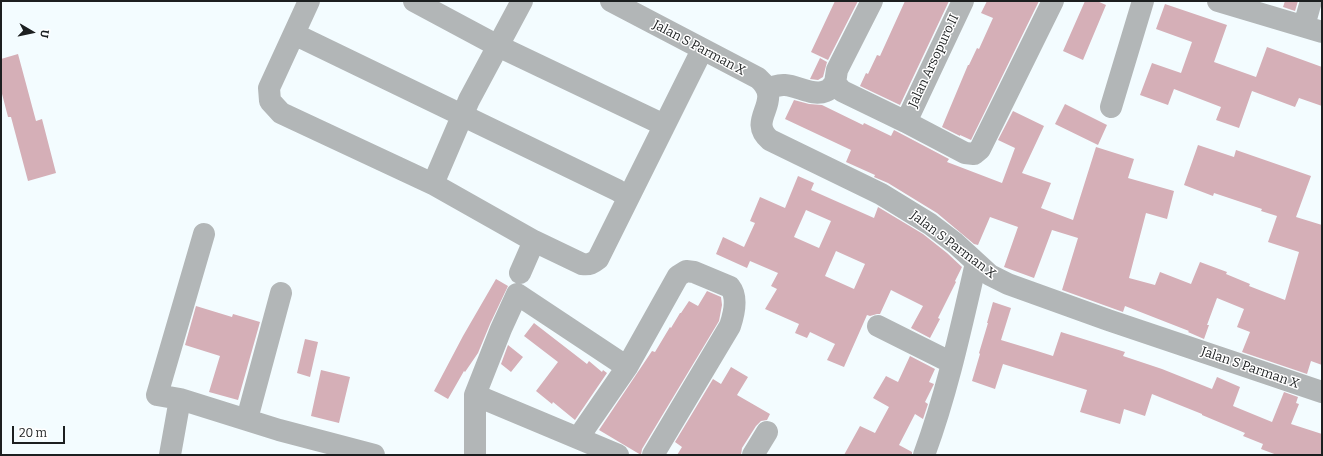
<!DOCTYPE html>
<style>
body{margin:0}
#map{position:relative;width:1323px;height:456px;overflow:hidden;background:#f3fcff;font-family:Bitter,serif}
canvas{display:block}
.frame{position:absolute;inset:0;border:2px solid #1c1f20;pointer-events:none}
.north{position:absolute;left:12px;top:12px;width:40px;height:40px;-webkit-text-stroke:3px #fff;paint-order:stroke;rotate:99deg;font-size:11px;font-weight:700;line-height:16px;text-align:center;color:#1c1f20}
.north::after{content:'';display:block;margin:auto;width:14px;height:18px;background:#1c1f20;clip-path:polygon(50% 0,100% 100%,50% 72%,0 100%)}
.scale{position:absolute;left:12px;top:426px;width:53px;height:18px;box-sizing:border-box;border:2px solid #1c1f20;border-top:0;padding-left:5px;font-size:12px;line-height:14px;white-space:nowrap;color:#1c1f20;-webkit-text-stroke:3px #fff;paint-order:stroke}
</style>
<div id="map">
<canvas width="1323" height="456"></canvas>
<div class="frame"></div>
<div class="north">U</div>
<div class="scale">20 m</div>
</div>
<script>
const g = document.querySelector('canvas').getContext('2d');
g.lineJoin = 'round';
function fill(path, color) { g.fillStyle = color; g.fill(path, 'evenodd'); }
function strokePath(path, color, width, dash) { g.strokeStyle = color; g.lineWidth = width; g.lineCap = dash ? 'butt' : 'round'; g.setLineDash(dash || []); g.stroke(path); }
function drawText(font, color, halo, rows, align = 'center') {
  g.font = font + ' Bitter,serif'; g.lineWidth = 3; g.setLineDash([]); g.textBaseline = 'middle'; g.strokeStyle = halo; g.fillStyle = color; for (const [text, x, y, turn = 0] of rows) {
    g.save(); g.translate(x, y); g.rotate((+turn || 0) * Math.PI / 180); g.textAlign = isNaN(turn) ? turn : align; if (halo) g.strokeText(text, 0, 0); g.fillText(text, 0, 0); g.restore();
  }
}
fill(new Path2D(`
 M835,1H858L828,60L811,52Z
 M905,1H949L900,105L860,86L866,73L868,74L877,55L880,56Z
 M987,1H1039L971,140L960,135V136L942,127L968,65H969L977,48L979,49L993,18L981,13Z
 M1085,1H1097L1106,5L1083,60L1063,51Z
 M1285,1H1298L1295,11L1283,7Z
 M1165,4L1227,25L1214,62L1256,77L1267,47L1322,67V106L1299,98L1295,107L1252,91L1239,128L1216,120L1221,107L1174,89L1168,105L1140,95L1152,63L1181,73L1192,42L1156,29Z
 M18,54L36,121L42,119L56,173L28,181L11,117H8L1,90V59Z
 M820,58L827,62L823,77L818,80L810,79Z
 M794,100L809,104L822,105L863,125L864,123L891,136L894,130L949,159L947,162L1002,183L1015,148L998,140L1013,111L1044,126L1022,173L1051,183L1041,208L1073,220L1096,147L1134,159L1128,178L1174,191L1167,219L1146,213L1129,278L1155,285L1160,272L1191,284L1200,262L1227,272L1226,274L1250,284L1249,286L1285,300L1299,252L1268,242L1277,216L1261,211L1262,209L1214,193L1213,196L1184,185L1198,145L1234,157L1236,150L1311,176L1296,217L1322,225V365L1311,361L1307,374L1242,352L1250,332L1237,327L1244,309L1217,298L1207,325H1209L1204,339L1188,332L1189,331L1125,306L1123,312L1062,290L1078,238L1052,230L1034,278L1004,267L1018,227L990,217L978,245L974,244L937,213L888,183L874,177L875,175L846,162L851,150L785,119Z
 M1065,104L1107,125L1098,145L1055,124Z
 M798,176L814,183L811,190L874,218L878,207L923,234L947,253L962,267L955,281L956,282L938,318L940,319L930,338L911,328L923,306L891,290L880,314H877L870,316L867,315L844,367L827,360L835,344L810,332L807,338L795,333L799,324L765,309L777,289L771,286L778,273L750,261L747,268L716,254L723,237L744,247L755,223L750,221L760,197L785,208ZM806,210L831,221L819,248L794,237ZM836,251L865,264L854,289L825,276Z
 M496,279L508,286L490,324L478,353L465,372L464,371L448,399L434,391L463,336Z
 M707,291L721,297L722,305L719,321L642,449L641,455L599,430L652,351L655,352L670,327L671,328L680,313H681L689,301L698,306Z
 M993,302L1011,308L1001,340L1034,350L1053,356L1061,332L1125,352L1123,356L1162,369L1212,389L1217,377L1240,387L1233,406L1272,422L1284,392L1298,397L1296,403L1299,404L1291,424L1322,434V455H1277L1261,449L1263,444L1243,436L1245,433L1202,415V414L1152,394L1145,416L1124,409L1120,424L1080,412L1087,390L1003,364L995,389L972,381L980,354L979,353L988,323H987Z
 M196,306L232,317L233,314L260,322L238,400L209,392L220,356L185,345Z
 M534,323L587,364L589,361L602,372L603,370L607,373L575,420L553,402L552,404L536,391L558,362L524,336Z
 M305,339L318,342L310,377L297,373Z
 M508,345L523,357L511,372L501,364Z
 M910,356L935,369L929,382L934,384L925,402L928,404L923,419L915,414L899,445L912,452V455H844L860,426L875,433L889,407L873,398L886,376L898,382Z
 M731,367L748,377L737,395L770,414L767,420L761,421L756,426L742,448L741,455H677L682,447L675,442L713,379L721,384Z
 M321,370L350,377L339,423L311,416Z`), '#d5afb7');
strokePath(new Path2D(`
 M309,1L269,88L270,101L281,113L433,184L534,241L582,264C590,265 593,263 598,259L702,50
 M414,1L498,46L664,125
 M611,1L758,78C786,102 745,119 770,140L881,194L930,224L955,243L990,275L1008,284L1108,320L1322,392
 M872,1L837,70L835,83L842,91L906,122L965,153L974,154L980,149L1053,1
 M1218,1L1322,32
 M1304,26L1311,1
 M294,34L617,190L628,197
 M768,90C789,75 807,99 826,91C830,90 832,86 835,83
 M1111,107L1143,1
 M906,122L963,1
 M433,184L469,100L522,1
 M204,234L157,395L180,399L279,430L374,455
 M520,273L534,241
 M878,326L952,363
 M475,395L618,455
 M247,419L281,293
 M578,438L627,367L678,276L686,271L694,272L730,287C738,297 734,314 730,326L653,455
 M170,455L180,399
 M475,455V395L501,329L517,294L627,367
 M753,455L767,432
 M924,455C947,393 961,328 976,263`), '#b2b6b7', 22);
drawText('13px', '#1c1f20', '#fff', [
 ["Jalan S Parman X",699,48,28],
 ["Jalan Arsopuro.II",934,61,-65],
 ["Jalan S Parman X",953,245,37],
 ["Jalan S Parman X",1250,368,19]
]);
</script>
